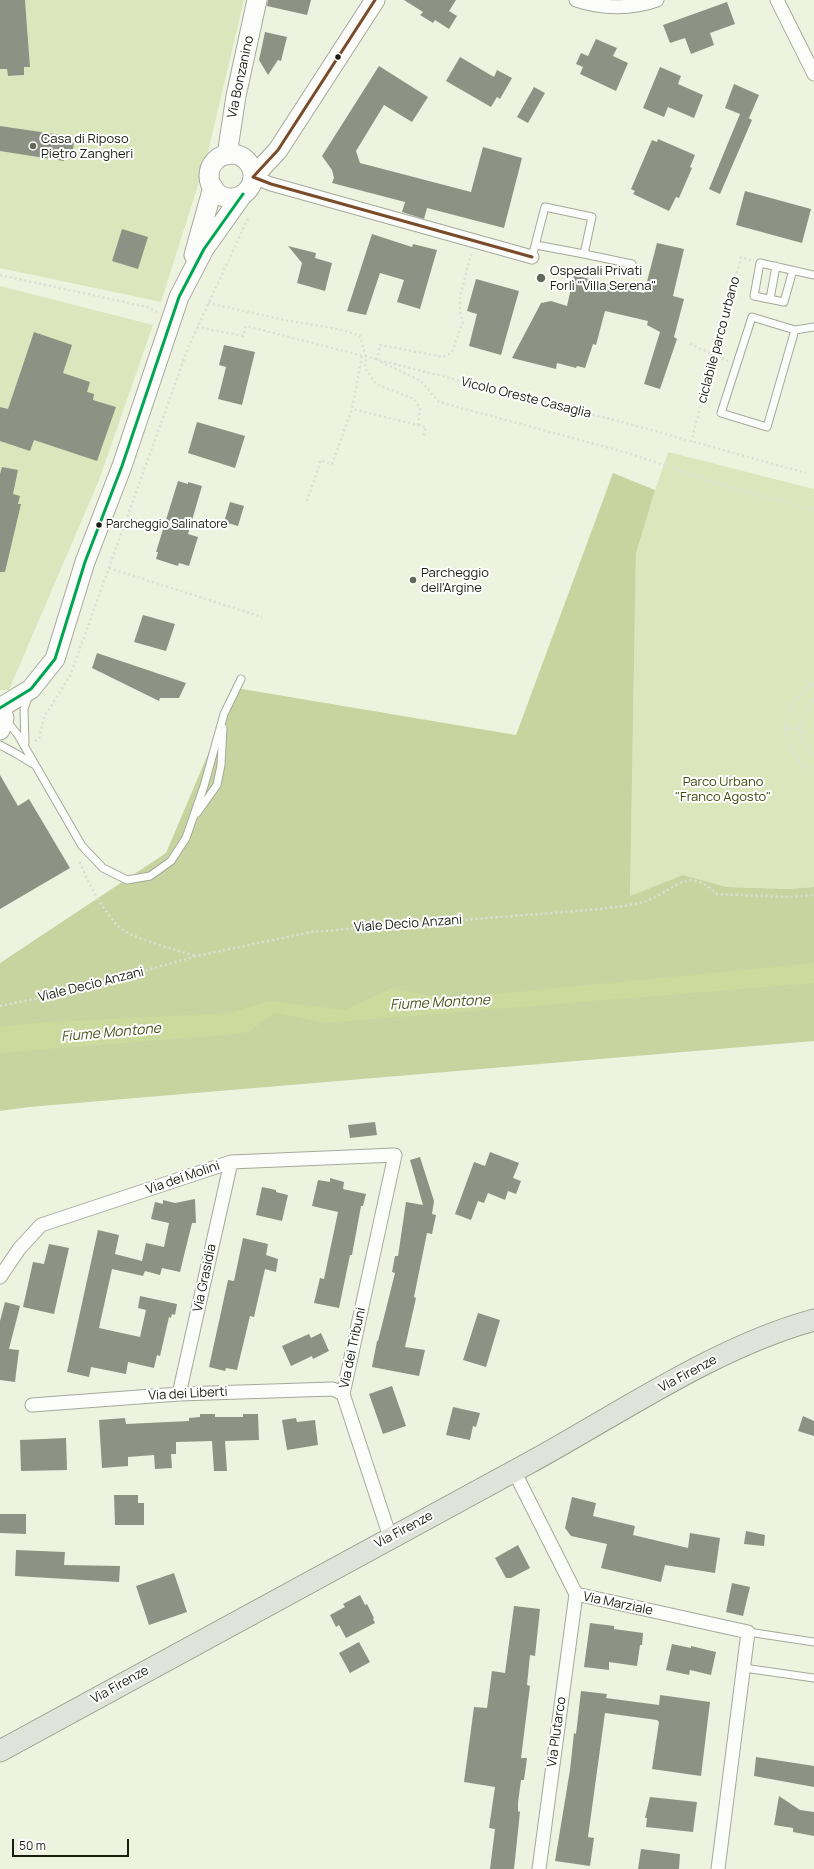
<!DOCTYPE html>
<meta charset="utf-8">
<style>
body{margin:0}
#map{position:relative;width:814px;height:1869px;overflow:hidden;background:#eef3e0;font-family:Manrope,sans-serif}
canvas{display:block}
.scale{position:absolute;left:12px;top:1839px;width:117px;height:18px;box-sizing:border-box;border:2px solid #1a1c10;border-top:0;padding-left:5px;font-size:12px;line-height:14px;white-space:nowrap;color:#1a1c10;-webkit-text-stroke:3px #fff;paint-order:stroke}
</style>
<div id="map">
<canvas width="814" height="1869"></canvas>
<div class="scale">50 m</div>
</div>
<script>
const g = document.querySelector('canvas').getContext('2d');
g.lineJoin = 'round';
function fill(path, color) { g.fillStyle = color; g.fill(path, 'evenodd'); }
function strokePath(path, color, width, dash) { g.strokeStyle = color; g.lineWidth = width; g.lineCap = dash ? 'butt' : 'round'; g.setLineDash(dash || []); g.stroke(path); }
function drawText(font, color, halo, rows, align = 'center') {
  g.font = font + ' Manrope,sans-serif'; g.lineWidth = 4; g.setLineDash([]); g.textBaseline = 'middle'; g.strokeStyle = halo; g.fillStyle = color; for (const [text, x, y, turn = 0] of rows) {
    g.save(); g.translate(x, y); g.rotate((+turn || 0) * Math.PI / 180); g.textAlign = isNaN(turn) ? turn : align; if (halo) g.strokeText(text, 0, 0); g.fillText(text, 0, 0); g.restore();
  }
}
fill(new Path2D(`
 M25,0H244L206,160L161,302L0,268V57L7,69L8,76L24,75V67H30Z
 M0,286L153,325L99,480L9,690H0Z
 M668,452L814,489V887L787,889L727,887L683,875L630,897L636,547Z`), '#dce6bd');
fill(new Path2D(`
 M613,473L655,490L636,553L630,896L683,875L727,887L787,889L814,887V1041L29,1107L0,1111V963L166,853L236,688L516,735Z`), '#c8d4a0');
fill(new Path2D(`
 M814,963V983L324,1023L275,1012L247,1033L0,1053V1027L33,1023L230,1013L268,1001L345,1010L391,988L445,999Z`), '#ccda9d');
fill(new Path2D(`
 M0,0H25L30,67H24V75L8,76L7,69H0Z
 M268,0H311L307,15L267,6Z
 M404,0H456L449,11L457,16L449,29L435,20L433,23L420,15L423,12Z
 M727,2L735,24L710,33L714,45L691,54L685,38L670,43L663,25Z
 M265,32L287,37L281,61L278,60L268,75L259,60Z
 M596,39L617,48L613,56L628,63L616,91L580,74L583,67L576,64L581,53L588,56Z
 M460,57L494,77L497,70L512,78L500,99L497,97L491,107L446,81Z
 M379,66L428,97L412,122L384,105L356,151L360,163L471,192L483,147L522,158L504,228L427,208L424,219L402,212L405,202L332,183L334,178L332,170L322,156Z
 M660,67L681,76L678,84L703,95L694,118L668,107L664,117L643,108Z
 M734,84L759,95L749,118L747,117L752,120L720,194L709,189L740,114L725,108Z
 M534,87L545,93L528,123L517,117Z
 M0,126L68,136L67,141L74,142L72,157L64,156V161L0,151Z
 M658,139L695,155L690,167L692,168L679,198L676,197L669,211L633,194L635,191L631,189L652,140L657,142Z
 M745,191L811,209L802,243L736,225Z
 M122,229L148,237L138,269L112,261Z
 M372,234L412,247L413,244L437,250L420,309L397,302L404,280L380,273L366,315L347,311Z
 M657,243L684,249L673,296L684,299L674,337L677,339L660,389L644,384L660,332L647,325L648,321L605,311L596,345L593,344L585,368L577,366L576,368L557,363L556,369L512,358L541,303L551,301L567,306L574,275L644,293Z
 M288,246L316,253L315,258L332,263L325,291L297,283L302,263Z
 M476,279L519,291L501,355L469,346L477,314L467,311Z
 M34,332L72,345L63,373L90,382L87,392L94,394L93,400L116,407L97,461L34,440L30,451L0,441V407L8,409Z
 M224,345L255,352L242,405L218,399L226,367L219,365Z
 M197,422L245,436L235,468L188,453Z
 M2,467L18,470L13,494L20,496L18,504H21L5,572H0V474Z
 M178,481L188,484V482L202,486L188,534L198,537L189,566L179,563L178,566L156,559L158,552H156Z
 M230,502L244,506L238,526L224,522Z
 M143,615L175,624L166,651L134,642Z
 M97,653L186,683L179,698H160L159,701L92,668Z
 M0,775L18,806L29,799L70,868L0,909Z
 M375,1122L377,1135L350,1138L348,1125Z
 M490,1152L519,1163L513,1178L521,1181L516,1194L508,1191L505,1200L488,1193L484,1203L478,1201L471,1220L455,1214L474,1162L485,1166Z
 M420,1157L434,1201L432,1214L436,1215L432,1234L427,1233L414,1297L416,1298L405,1347L425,1350L419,1376L372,1367L377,1341H378L395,1273L392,1272L395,1256H398L406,1202L423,1205L410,1160Z
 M330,1178L344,1182L343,1189L366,1194L363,1206H361L352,1255H350L339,1308L314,1303L320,1278L324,1279L338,1212L312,1206L318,1180L330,1182Z
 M262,1187L276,1190V1192L288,1195L282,1221L256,1215Z
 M195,1199L196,1223H192L180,1272L162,1268L160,1275L145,1271L143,1276L112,1269L99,1328L140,1337L146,1310L138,1308L140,1296L177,1304L175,1315L172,1314L171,1318L169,1317L160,1356L157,1355L154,1368L128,1362L126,1374L91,1367L89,1377L67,1372L98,1230L119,1235L115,1254L142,1261L146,1243L164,1247L169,1223L151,1219L155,1202L163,1204V1200L175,1203Z
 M243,1238L268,1244L266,1255L278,1259L276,1272L265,1269L254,1317L250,1316L237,1370L226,1368L225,1371L209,1367L228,1280L234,1281Z
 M49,1244L69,1248L54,1314L23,1307L33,1262L44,1264Z
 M5,1302L20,1306L9,1349L19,1350L15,1382L0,1380V1321Z
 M478,1313L500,1320L486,1367L463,1360Z
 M321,1333L329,1351L313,1359L312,1356L291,1366L282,1346L309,1334L311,1338Z
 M392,1386L406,1426L383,1434L369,1394Z
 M453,1407L480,1413L476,1427L473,1426L470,1440L446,1435Z
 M200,1414H215V1417H243V1414H258L259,1440L225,1441L227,1471H214L212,1441L176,1442V1454H171L172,1468L155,1469L154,1455L128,1457V1466L102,1468L99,1420L125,1418L126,1424L189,1421V1418L200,1417Z
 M803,1416L814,1421V1436L798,1431Z
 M296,1418L297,1422L315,1420L318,1445L287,1450L282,1420Z
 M66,1438L67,1470L21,1471L20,1440Z
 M114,1495H138V1503H144V1525H115Z
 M572,1497L596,1503L593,1516L635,1526L633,1535L688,1548L690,1533L720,1538L715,1573L665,1565L661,1582L601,1568L607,1544L571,1536L565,1528Z
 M0,1514H26V1534L0,1533Z
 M746,1531L765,1535L764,1546L744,1544Z
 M518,1545L530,1568L511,1578H506L495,1558Z
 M16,1550L65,1552L64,1565L120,1566L119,1582L15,1576Z
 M174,1573L187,1612L149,1625L136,1586Z
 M732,1583L750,1587L743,1616L726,1612Z
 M360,1595L365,1605L367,1604L374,1618L373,1619L375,1623L346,1638L339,1625L336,1627L330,1615L345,1607L343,1604Z
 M514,1606L540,1609L535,1656L530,1655L527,1685L530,1686L521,1758H527L524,1780H521L518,1803V1811L520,1812L514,1869H490L495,1829L489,1828L495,1787L464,1782L474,1707L487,1708L492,1671L505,1673Z
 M590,1623L614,1626V1629L643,1633L642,1645H640L637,1666L609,1662V1670L584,1667Z
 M359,1642L370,1662L350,1673L339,1653Z
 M672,1644L691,1648V1646L716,1652L711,1675L690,1670L689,1675L666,1670Z
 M581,1691L607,1694L606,1698L659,1705L660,1695L710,1702L701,1776L652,1769L659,1722L657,1720L605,1713L588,1837L594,1838L590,1866L555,1861L570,1770L574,1733L576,1734Z
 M756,1757L814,1766V1787L754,1776Z
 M779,1796L800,1810L814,1812V1836L793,1832V1828L774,1825Z
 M650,1797L697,1802L693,1832L646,1827L647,1818H645Z
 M641,1849L680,1854L679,1869H638Z`), '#8e9284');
const lane = new Path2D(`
 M536,245L584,254
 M532,257L545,207L592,217L584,254L632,264
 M793,270L784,302L754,296L760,263C778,267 796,271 814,275
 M770,299L776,266
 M795,330L767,427L721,413L752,317L795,330L814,327
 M5,719L18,735L82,846L103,868L127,880L150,876L171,861L186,838L204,786L224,714L241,679
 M25,743L24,709L29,694
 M0,745L15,753L33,764
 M197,813L217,785L221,765L223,728
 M748,1632L814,1642
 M744,1668L814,1678`);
const street = new Path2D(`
 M576,0C601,9 633,9 657,0
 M777,0L814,74
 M253,177L271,184L532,257
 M0,1277L19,1249L41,1225L231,1162L395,1155L343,1394L390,1537
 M179,1394L231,1162
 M32,1405L179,1394L333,1389L343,1394
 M514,1471L576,1594
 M576,1594L748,1632L718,1869
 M539,1869L576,1594`);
const secondary = new Path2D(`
 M209 176a22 22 0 1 1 44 0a22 22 0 1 1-44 0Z
 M227,155L236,96L257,0
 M253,177L278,150L375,0
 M194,255L213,187
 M0,708L31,689L55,659L85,562L122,466L179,297L204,249L243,194
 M0,708L4,718L0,730`);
const primary = new Path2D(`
 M0,1751C176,1655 353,1559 529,1463C619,1414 715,1347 814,1320`);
strokePath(lane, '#a5a99b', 9);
strokePath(street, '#a5a99b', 15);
strokePath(secondary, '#a5a99b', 21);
strokePath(primary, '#9a9e8b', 23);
strokePath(new Path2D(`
 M0,275L147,307L157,312
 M208,303L284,320L343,330L360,336L366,357L365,368L376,384L414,399L420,408L418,425L352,409
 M197,327L243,336L246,326L622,422L806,473
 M690,344L728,361
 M377,360L380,345L443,357L452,352L463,322L460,312V297L471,254
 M381,362L421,381L439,402L628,453L719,484L814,510
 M418,425L426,427L423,438
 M691,442L741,257L751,260
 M307,501L321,460L332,464L352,409L362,356
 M109,568L262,617
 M814,685C776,701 778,755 814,772
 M814,700C796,718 796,739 814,756
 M786,728L800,729
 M35,741L39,739L44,717L70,676L188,348L248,218
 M80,862C87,881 104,912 118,926C132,939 177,950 196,956
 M0,1006L68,992L197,956L311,932L601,909C615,907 637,905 649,900C678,887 688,867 717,894L789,897L814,895`), '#dcded8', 2.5, [2, 3]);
strokePath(lane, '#fcfdfa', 7);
strokePath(street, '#fcfdfa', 13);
strokePath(secondary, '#fcfdfa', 19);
strokePath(primary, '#e0e3da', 21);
strokePath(new Path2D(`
 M0,708L31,689L55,659L85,562L122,466L179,297L204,249L243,194`), '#00a651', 3);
strokePath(new Path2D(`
 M375,0L278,150L253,177L271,184L532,257`), '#7a4b2a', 3);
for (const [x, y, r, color] of [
 [338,57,3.5,"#1a1c10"],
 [33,146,4,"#646759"],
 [541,278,5,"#646759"],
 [99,525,3.5,"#1a1c10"],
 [413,580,4,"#646759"]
]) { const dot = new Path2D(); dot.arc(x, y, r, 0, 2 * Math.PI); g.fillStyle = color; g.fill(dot); strokePath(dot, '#fff', 1.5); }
drawText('12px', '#1a1c10', '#fff', [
 ["Parcheggio Salinatore",106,525]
], 'left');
drawText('13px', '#1a1c10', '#fff', [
 ["Via Bonzanino",241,77,-78],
 ["ciclabile parco urbano",719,340,-75],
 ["Vicolo Oreste Casaglia",526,398,14],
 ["Viale Decio Anzani",408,924,-4],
 ["Viale Decio Anzani",91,985,-14],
 ["Via dei Molini",183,1178,-19],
 ["Via Grasidia",205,1278,-78],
 ["Via dei Tribuni",353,1348,-78],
 ["Via Firenze",688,1374,-28],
 ["Via dei Liberti",188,1394,-3],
 ["Via Firenze",404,1530,-28],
 ["Via Marziale",618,1604,12],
 ["Via Firenze",120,1685,-29],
 ["Via Plutarco",557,1732,-82]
]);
drawText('13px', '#1a1c10', '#fff', [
 ["Casa di Riposo",41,139],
 ["Pietro Zangheri",41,154],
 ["Ospedali Privati",550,271],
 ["Forlì \"Villa Serena\"",550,286],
 ["Parcheggio",421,573],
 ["dell'Argine",421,588]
], 'left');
drawText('13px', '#404a0f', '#fff', [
 ["Parco Urbano",723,782],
 ["\"Franco Agosto\"",723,797]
]);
drawText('italic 14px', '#4a541b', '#fff', [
 ["Fiume Montone",440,1003,-3],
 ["Fiume Montone",111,1033,-5]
]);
</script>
